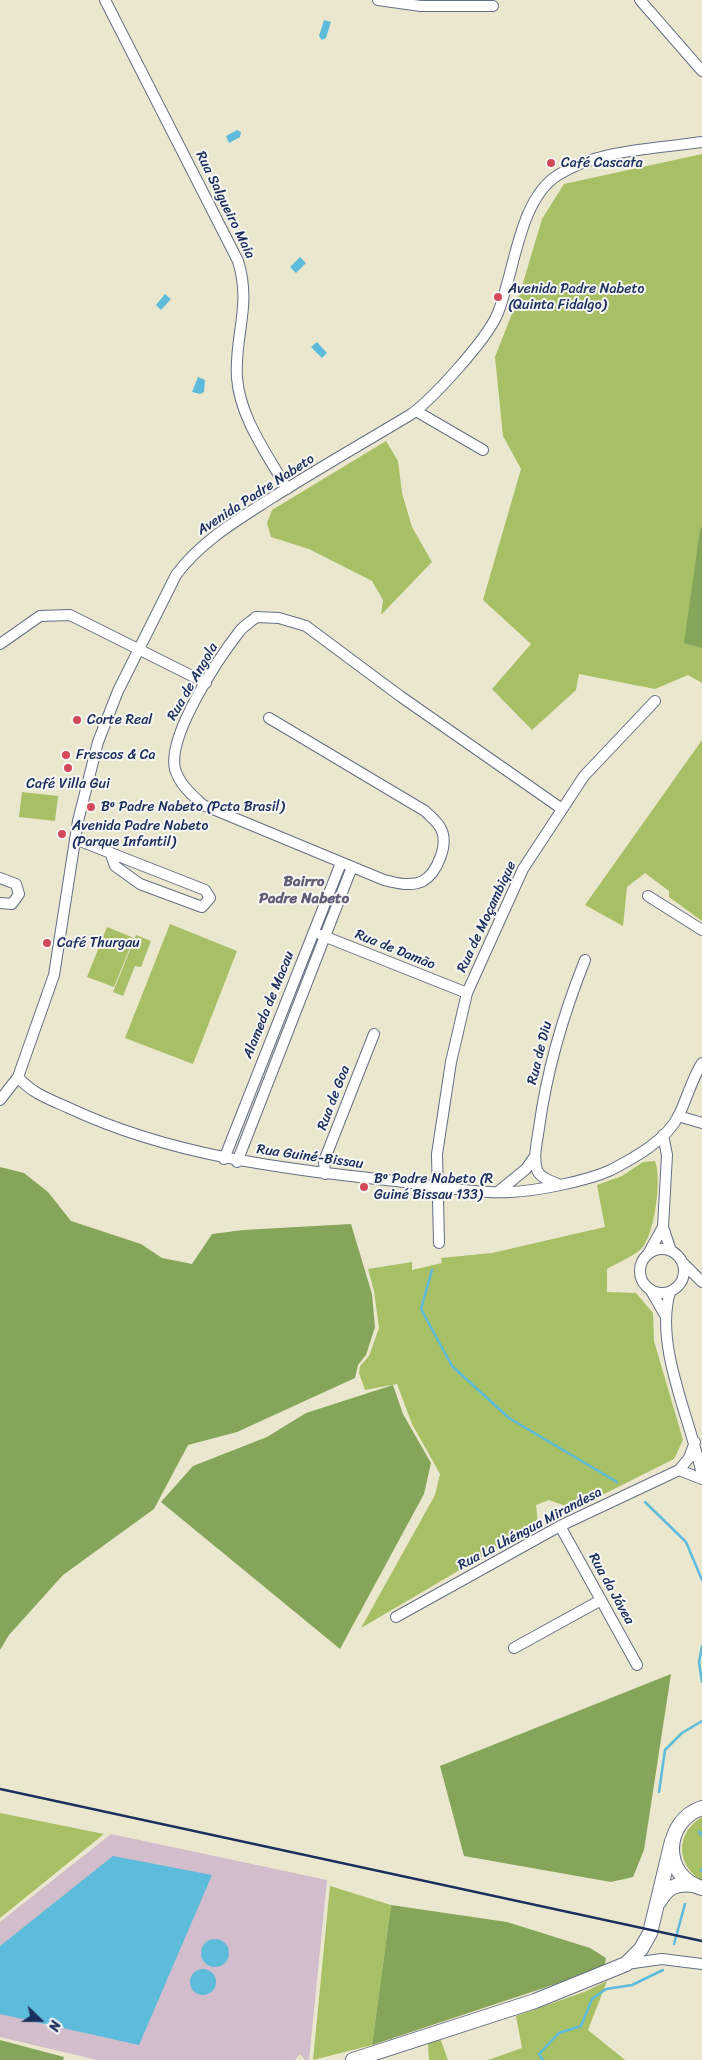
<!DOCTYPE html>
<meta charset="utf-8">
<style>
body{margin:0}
#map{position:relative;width:702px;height:2060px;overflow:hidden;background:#ebe7ce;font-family:Sriracha,sans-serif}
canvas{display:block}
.north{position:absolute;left:15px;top:1995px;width:50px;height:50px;-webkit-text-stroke:4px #f6f6f2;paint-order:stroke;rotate:112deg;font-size:14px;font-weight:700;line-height:20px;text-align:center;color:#1b2f5e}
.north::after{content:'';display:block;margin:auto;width:18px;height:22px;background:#1b2f5e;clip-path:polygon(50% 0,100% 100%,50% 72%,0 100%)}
</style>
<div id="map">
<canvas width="702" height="2060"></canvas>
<div class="north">N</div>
</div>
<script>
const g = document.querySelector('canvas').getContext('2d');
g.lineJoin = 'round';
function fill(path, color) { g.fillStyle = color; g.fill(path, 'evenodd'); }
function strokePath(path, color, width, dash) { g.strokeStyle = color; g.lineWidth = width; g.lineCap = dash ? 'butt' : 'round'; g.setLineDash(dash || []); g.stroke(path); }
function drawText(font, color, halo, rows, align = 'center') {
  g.font = font + ' Sriracha,sans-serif'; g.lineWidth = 4; g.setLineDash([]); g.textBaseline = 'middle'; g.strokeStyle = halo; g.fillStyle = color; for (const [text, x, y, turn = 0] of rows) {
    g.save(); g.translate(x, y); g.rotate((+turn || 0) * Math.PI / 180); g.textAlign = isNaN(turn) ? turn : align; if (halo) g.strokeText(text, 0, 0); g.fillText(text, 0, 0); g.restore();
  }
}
fill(new Path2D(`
 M111,1834L327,1880L309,2060H305L300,2054L295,2060H97L0,2037V1922Z`), '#d1bdcb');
fill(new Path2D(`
 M702,154V683L688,675L655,689L579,674L576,690L532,730L492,689L531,644L483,600L521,469L503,436L495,357L520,293L542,219L564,184Z
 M386,441L398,461L402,493L412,527L432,562L381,615L383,600L372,581L309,549L271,537L267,523L272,510Z
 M702,740V921L669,897V891L645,873L627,887L623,926L585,905Z
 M22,792L58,796L55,821L19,817Z
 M170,924L237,951L193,1064L125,1038Z
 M107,927L134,938L114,987L87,977Z
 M136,935L151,941L141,967L135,966L123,996L113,992Z
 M655,1161C662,1178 655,1235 641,1249C632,1257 617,1263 607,1269V1292L636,1293L653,1313L654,1341L683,1440L674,1459L574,1509L549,1500L536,1505L538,1524L361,1628L435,1495L440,1474L412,1424L397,1384L365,1390L359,1373L360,1366L369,1356L379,1328L374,1291L368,1269L412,1262V1270L442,1263L441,1258L492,1253L605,1227L597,1185L622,1176L643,1162Z
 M0,1813L104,1834L0,1918Z
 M702,1817V1881C676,1865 675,1833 702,1817Z
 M330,1886L391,1905L372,2045L313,2060Z
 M607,1981L588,2030L625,2060H488L522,2048L516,2016L584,1992Z
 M440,2038L448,2060H429L428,2044Z`), '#a7bf65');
fill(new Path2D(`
 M702,526V648L684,643L700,530Z
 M0,1167L24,1173L48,1192L71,1221L141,1244L162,1258L192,1264L212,1234L243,1230L351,1224L372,1294L375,1327L366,1355L358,1365L355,1378L237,1432L188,1445L154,1509L63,1575L9,1635L0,1650Z
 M393,1385L403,1414L431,1463L424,1494L340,1649L161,1502L193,1466L267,1437L306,1413Z
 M671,1674L644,1850L633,1877L611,1882L464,1856L440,1766Z
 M391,1905L507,1922L590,1948L606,1958L604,1968L372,2045Z
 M0,2040L64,2057L63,2060H0Z`), '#85a65a');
fill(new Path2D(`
 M324,20L331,22L326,38L322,40L319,36Z
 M237,130L241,132L240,137L229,143L226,136Z
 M300,257L306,263L296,273L290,267Z
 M165,294L171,299L161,310L156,305Z
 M317,342L327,353L322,358L311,347Z
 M198,377L205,380L204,392L200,394L192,392Z
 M113,1856L212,1875L139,2045L0,2014V1946Z
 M201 1953a14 14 0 1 1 28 0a14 14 0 1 1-28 0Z
 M190 1982a13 13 0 1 1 26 0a13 13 0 1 1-26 0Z`), '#5dbbdb');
strokePath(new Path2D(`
 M432,1270L421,1309L452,1366L509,1418L617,1482
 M645,1502L686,1542L702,1580
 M702,1646L699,1662L702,1682
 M659,1792L665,1750L682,1733L702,1721
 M699,1832L702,1835
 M701,1871L702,1869
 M674,1944L685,1904
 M543,2060L539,2054L559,2033L581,2026L592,1999L606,1989L632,1985L663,1970`), '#5dbbdb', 2.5);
const street = new Path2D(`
 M105,0L238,261C252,306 234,336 237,378C240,418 268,455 287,489
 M378,0L421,6H493
 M640,0L702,71
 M416,411L483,450
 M0,644L40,616L70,615L206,683
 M269,718L425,811C430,816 438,822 441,829C449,844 437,873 423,881C411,887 396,883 384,880L203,805C191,794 180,785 175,769C167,736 218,659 239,632C243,626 251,622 256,617L279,618L306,626L400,696L562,809
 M75,839L205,890L210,898L202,907L140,884L115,866L110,852
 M0,878L16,884L19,894L12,904L0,903
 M648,896L702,930
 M321,935L467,993
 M18,1077C31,1093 51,1100 69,1108C176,1158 288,1169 404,1182C435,1186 479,1194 510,1192C537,1191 587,1181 611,1170C634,1158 667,1140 679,1115C687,1098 692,1079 702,1063
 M0,1100L18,1077L54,975L78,821L98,742L118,691L176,575C200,542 236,521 270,499C316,470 363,443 410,415C433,399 486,340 497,315C515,273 518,200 558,175C599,149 656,149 702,142
 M678,1116L702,1123
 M663,1135L667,1155L663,1227L671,1251
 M224,1159L341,863
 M237,1162L352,867
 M325,1174L324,1161L374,1034
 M558,1184C551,1181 540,1178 537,1170C533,1157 537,1142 539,1128C547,1069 563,1015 585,960
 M499,1191L526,1169L535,1156
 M439,1243L437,1154L451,1062L467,993L523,869L584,776L655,701
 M640 1271a22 22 0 1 1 44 0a22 22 0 1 1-44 0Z
 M648,1254L663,1227
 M683,1263L702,1282
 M650,1289L665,1315
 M670,1292C654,1346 691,1420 702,1475
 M679,1470L702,1479
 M560,1526L637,1665
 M396,1617L560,1526L679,1470L689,1458L695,1442
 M514,1648L601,1600
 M626,1964L662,1959L702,1964`);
const secondary = new Path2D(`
 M702,1808C663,1821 661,1876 702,1888
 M659,1902C667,1887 677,1883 693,1885
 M353,2060L535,2001L626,1964L641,1949L650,1933L672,1841`);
strokePath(street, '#646f85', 12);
strokePath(secondary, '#646f85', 16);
strokePath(street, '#fff', 10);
strokePath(secondary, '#fff', 14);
strokePath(new Path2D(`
 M0,1789L702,1941`), '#1b2f5e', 2.5);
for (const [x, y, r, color] of [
 [551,163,5,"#d1495b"],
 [498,297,5,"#d1495b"],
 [77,720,5,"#d1495b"],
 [66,755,5,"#d1495b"],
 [68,768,5,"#d1495b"],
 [91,807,5,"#d1495b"],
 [62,834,5,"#d1495b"],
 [47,943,5,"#d1495b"],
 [364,1187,5,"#d1495b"]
]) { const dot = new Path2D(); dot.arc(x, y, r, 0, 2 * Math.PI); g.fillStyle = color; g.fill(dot); strokePath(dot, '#f6f6f2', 2); }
drawText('14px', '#1b2f5e', '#f6f6f2', [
 ["Café Cascata",561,163],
 ["Avenida Padre Nabeto",508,289],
 ["(Quinta Fidalgo)",508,305],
 ["Corte Real",87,720],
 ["Frescos & Ca",76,755],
 ["Café Villa Gui",68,784,"center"],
 ["Bº Padre Nabeto (Pcta Brasil)",101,807],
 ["Avenida Padre Nabeto",72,826],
 ["(Parque Infantil)",72,842],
 ["Café Thurgau",57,943],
 ["Bº Padre Nabeto (R",374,1179],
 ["Guiné Bissau 133)",374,1195]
], 'left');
drawText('14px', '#1b2f5e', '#f6f6f2', [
 ["Rua Salgueiro Maia",225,205,64],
 ["Avenida Padre Nabeto",256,495,-33],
 ["Rua de Angola",193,682,-60],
 ["Rua de Moçambique",487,917,-65],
 ["Rua de Damão",395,950,22],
 ["Alameda de Macau",269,1005,-68],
 ["Rua de Diu",540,1053,-76],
 ["Rua de Goa",334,1098,-69],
 ["Rua Guiné-Bissau",310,1157,8],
 ["Rua La Lhéngua Mirandesa",530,1529,-28],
 ["Rua da Jávea",611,1589,61]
]);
drawText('bold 15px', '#625c76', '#f6f6f2', [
 ["Bairro",304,882],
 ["Padre Nabeto",304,899]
]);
</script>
